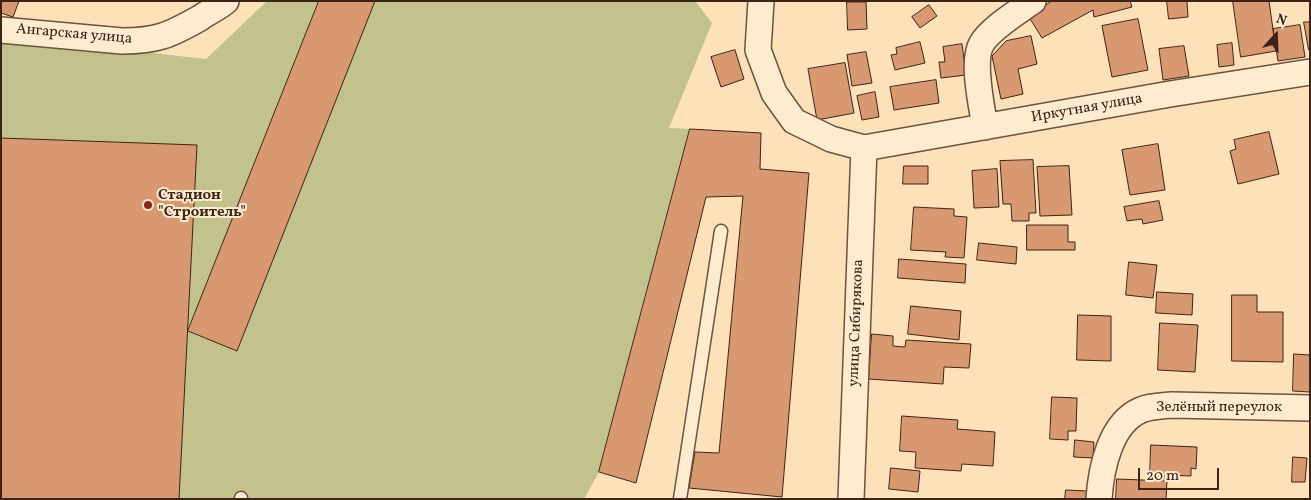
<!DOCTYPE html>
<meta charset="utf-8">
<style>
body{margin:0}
#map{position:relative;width:1311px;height:500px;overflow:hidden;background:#fde1b8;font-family:Vollkorn,serif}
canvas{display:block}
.frame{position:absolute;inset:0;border:2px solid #3e2318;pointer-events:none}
.north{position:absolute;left:1251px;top:10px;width:50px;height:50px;-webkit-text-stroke:4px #feecd1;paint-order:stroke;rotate:20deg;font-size:14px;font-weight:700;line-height:20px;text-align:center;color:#3e2318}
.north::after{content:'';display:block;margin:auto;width:18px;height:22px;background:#3e2318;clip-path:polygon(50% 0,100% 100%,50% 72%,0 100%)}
.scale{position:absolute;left:1138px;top:468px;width:81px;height:22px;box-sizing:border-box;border:2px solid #3e2318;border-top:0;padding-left:6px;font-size:15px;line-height:18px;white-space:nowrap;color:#3e2318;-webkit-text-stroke:4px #feecd1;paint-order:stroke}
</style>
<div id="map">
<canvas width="1311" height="500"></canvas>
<div class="frame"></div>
<div class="north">N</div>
<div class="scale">20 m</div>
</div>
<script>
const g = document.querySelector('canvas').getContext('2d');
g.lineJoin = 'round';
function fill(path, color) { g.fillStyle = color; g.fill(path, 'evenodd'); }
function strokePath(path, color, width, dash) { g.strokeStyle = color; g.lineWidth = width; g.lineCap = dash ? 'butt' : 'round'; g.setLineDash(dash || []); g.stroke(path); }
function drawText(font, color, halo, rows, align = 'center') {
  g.font = font + ' Vollkorn,serif'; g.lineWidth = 4; g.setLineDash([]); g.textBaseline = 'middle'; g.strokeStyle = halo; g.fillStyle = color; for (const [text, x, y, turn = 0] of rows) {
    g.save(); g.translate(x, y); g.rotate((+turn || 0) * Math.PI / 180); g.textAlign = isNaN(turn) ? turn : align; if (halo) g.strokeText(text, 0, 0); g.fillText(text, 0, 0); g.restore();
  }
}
fill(new Path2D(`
 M267,1H695L712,23L669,128L690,129L599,472L584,499H1V36L206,59Z`), '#c2c28d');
const building = new Path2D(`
 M1,1H19L13,17L1,13Z
 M319,1H375L237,351L188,331Z
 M1052,1H1130L1132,7L1094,17L1093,10L1042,38L1029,17Z
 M1167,1H1187L1188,17L1169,19Z
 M1233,1H1269L1276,51L1241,57Z
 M847,2H866L867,29L848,30Z
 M929,5L937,16L920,28L912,17Z
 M1138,19L1148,70L1112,77L1102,26Z
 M1304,22H1310V50H1309Z
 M1300,25L1305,57L1278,61L1273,29Z
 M1031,36L1037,64L1018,69L1023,94L1001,99L992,56L1006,41Z
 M920,42L925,63L895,70L891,55L897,54L896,48Z
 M1232,43L1234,65L1219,67L1217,45Z
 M962,44L966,75L941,78L939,62H945L943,47Z
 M1184,46L1189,76L1163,80L1159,49Z
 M735,50L744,79L721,87L711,57Z
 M866,52L872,83L852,86L847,55Z
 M845,63L854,113L817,120L808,69Z
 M936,80L939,103L894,110L890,87Z
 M875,92L879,117L862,120L857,96Z
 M690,129L761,133L760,169L809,173L782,497L689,488L695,452L719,453L743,196L706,197L636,483L599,472Z
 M1269,132L1279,174L1238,184L1230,151L1236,149L1234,140Z
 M1,138L197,145L179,499H1Z
 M1158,144L1165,190L1130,195L1122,150Z
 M1033,160L1036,213H1029V221H1012L1011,204H1003L1000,161Z
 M904,166H928V184H903Z
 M1069,166L1072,215L1040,216L1037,167Z
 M997,169L999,207L974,208L972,171Z
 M1159,201L1163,220L1143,224L1142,219L1127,221L1124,207Z
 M914,207L954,209V216L967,217L964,258L945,257L946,252L911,250Z
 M1027,225H1068V242H1075V250H1027Z
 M979,243L1017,247L1016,264L977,260Z
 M899,259L966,264L965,283L898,278Z
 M1129,262L1157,265L1153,298L1126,295Z
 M1157,292L1193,294L1192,315L1156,313Z
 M1232,295H1257V312H1283V362L1232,361Z
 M911,306L961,311L959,340L908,334Z
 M1078,315L1111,316V361L1077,360Z
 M1160,323L1198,325L1195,372L1158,370Z
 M872,334L893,336V346L905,347L906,340L971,344L969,368L944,367L943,384L869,379Z
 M1294,354L1310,355V392L1293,391Z
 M1052,397L1077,398L1076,431H1068V440L1050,439Z
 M902,416L958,420L957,429L995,432L993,466L962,464L961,471L915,468L916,452L900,451Z
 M1075,440L1094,442L1093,458L1074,457Z
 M1151,445L1197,447L1196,469L1191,468V476L1164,475V479L1150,478Z
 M1293,457L1307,458L1305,482H1292Z
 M891,468L920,471L918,492L889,489Z
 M1117,479L1167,481L1166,499H1116Z
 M1066,490L1087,491V499H1065Z`);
fill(building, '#d89971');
strokePath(building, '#3e2318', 1);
const lane = new Path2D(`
 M241,499V498
 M680,499L721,231`);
const street = new Path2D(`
 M761,1L758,50L774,93L794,121L831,139L864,148L1170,94L1310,72
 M1,30L122,41C157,41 170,35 200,18C208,12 218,8 226,1
 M985,127C982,107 971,60 982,43C991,28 1018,12 1033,1
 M851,499L864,148
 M1099,499C1101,469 1110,423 1141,410C1150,406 1162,406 1172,405L1310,408`);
strokePath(lane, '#6e5240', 15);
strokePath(street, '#6e5240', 28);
strokePath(lane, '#feecd1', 12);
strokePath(street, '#feecd1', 25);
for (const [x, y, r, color] of [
 [148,205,5,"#8f2418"]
]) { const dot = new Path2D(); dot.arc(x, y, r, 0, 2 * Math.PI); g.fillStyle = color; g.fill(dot); strokePath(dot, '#feecd1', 2); }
drawText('15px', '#3e2318', '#feecd1', [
 ["Ангарская улица",74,35,5],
 ["Иркутная улица",1087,109,-10],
 ["улица Сибирякова",857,323,-88],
 ["Зелёный переулок",1219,408]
]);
drawText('bold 15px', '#3e2318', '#feecd1', [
 ["Стадион",158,196],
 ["\"Строитель\"",158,213]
], 'left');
</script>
